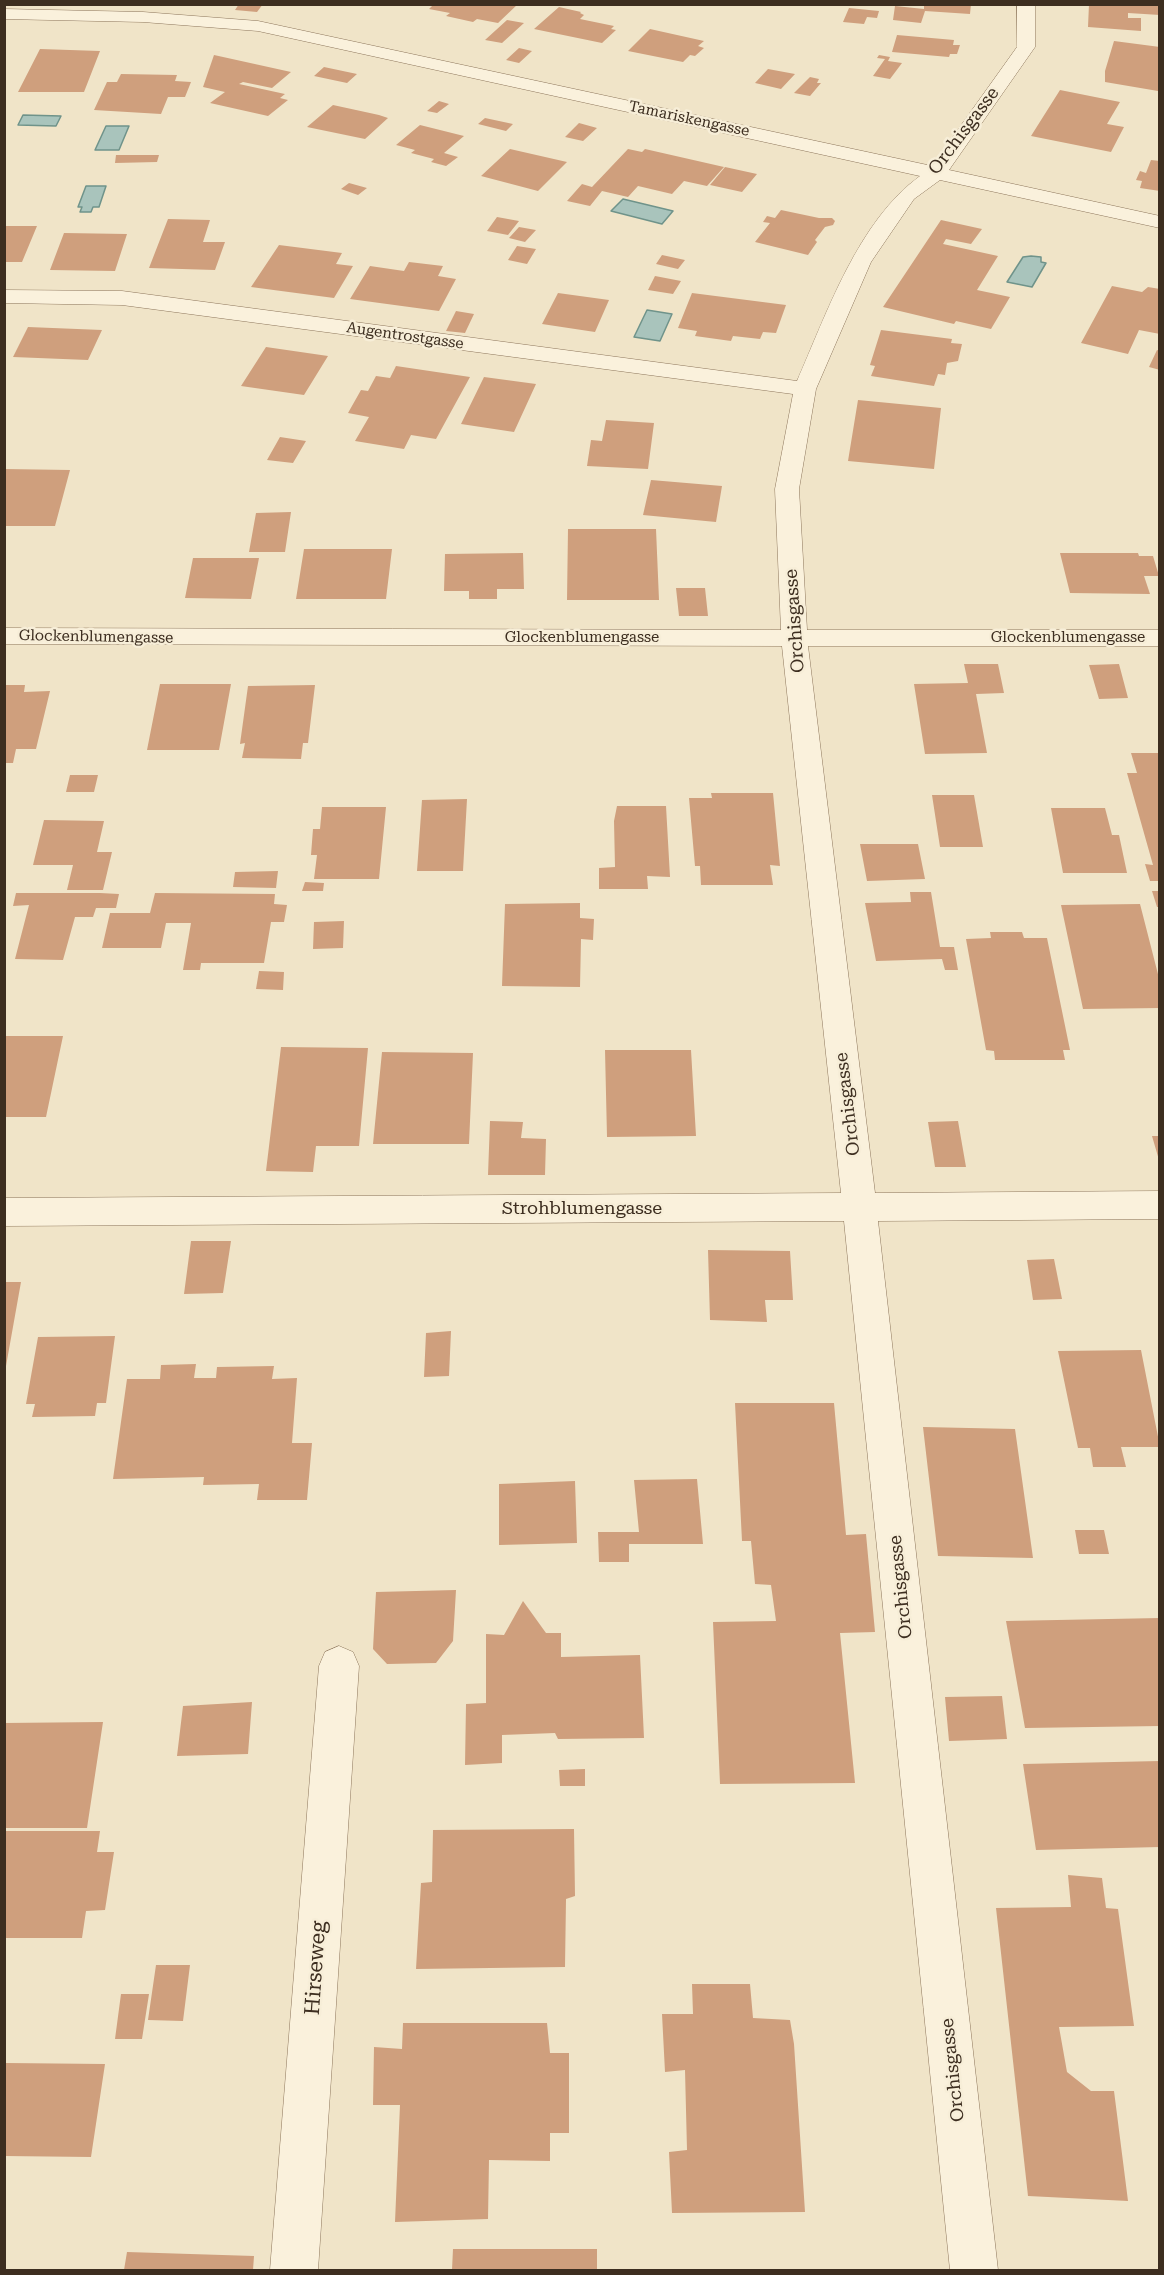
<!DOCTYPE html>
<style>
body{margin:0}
#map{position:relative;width:1164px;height:2275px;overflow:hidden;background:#f0e4c8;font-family:"Roboto Serif",serif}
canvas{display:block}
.frame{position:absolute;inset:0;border:6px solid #3d2e20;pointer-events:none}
</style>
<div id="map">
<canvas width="1164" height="2275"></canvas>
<div class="frame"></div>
</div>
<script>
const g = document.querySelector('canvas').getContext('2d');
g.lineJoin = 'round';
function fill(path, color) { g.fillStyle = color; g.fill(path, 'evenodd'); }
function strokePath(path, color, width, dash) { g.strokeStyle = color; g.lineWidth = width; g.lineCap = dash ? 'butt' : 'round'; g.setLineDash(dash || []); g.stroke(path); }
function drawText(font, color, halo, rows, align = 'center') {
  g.font = font + ' "Roboto Serif",serif'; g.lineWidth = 5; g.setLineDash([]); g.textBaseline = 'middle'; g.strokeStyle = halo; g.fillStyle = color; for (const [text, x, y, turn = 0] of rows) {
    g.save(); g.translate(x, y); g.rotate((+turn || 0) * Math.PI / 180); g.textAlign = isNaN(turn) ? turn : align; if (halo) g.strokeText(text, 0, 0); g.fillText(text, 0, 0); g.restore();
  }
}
const water = new Path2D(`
 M23,115L61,116L56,126L18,125Z
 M106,126H129L119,150H95Z
 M86,186H106L99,207H93L91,212H80L82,207H78Z
 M623,199L673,211L662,224L611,211Z
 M1031,256L1041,257V262L1046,263L1032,287L1007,282L1023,257Z
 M647,310L672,314L660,341L634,337Z`);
fill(water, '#a9c4bc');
strokePath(water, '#6f938a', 1.5);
fill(new Path2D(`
 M239,4H263L257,12L235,10Z
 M434,4H518L498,23L477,19L473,22L446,16L450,13L429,9Z
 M924,4H971L970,14L925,11L921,23L893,20L895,6L924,9Z
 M1089,4H1160V15L1128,13V18H1141V31L1088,27Z
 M559,7L581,12L580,13L584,15L580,19L614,26L611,29L616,30L602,43L534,29Z
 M849,8L879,11L877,18L867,17L864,24L843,22Z
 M507,20L524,23L502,43L485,40Z
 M650,29L704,41L698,46L704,48L695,56L690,55L683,62L628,51Z
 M897,35L954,40L953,45H960L957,54H950L949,57L892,52Z
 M1114,41L1160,47L1158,91L1105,82V71Z
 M519,48L532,51L519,63L506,60Z
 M40,49L100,51L84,92H18Z
 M214,55L291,72L272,88L243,82L239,84L285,94L280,98L288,100L268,116L210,103L225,92L203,87Z
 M879,55L890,57L888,61L902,63L890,79L873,76L885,59L877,58Z
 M324,67L357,74L347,83L314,76Z
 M768,69L795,74L781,89L755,83Z
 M121,74L177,75L175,81L191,82L185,97H168L161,114L94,110L107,82H117Z
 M810,77L819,79L817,83H821L810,96L794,93Z
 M1060,90L1120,102L1107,124L1124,127L1111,152L1031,136Z
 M439,101L449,104L437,113L427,111Z
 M333,105L379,115L388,118L365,139L307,127Z
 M485,118L513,124L506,131L478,124Z
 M579,123L597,128L583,141L565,137Z
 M420,125L464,136L444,153L458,157L446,166L431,162L434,159L411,153L415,150L396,145Z
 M510,149L567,162L538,191L481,176Z
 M628,149L642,152L645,149L724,167L707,186L684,181L672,194L638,186L628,197L602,191L590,206L567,201L582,184L592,187Z
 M116,155H159L157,162L115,163Z
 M1151,160L1160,161V191L1140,188L1142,181L1136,180L1140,171L1146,173Z
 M725,167L757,174L742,192L710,185Z
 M349,183L367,188L358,195L341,189Z
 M781,210L819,218H832L835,221L833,225L825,227L815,240L817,242L808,255L755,242L770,223L763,222L767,216L775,218Z
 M497,217L519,221L508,235L487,231Z
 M168,219L210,220L203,242H225L215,270L149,268Z
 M941,220L982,229L971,244L946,239L943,244L998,256L977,290L1010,297L991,329L956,321L954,324L883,307Z
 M4,226H37L22,262H4Z
 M519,227L536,230L525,242L509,238Z
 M64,233L127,234L115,271L50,270Z
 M279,245L342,253L336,264L353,266L334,298L251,287Z
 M517,246L536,249L527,264L508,260Z
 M662,255L685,260L678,269L656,264Z
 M409,262L443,266L438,276L456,279L439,311L350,299L370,266L404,271Z
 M655,276L681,281L673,294L648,290Z
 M1112,286L1142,292L1148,287L1160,289V334L1139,330L1128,354L1081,343Z
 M558,293L609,300L595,332L542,324Z
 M692,293L786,305L776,333L763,332L760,339L733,336L731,341L695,336L697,331L678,328Z
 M456,311L474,314L465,333L446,331Z
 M28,327L102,330L88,360L13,357Z
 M881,330L952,339L951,343L962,344L958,361L947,363L945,375L938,374L934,386L871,376L875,366L870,365Z
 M266,347L328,356L304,395L241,386Z
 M1157,350L1160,351V370L1149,367Z
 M396,366L470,377L436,439L411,435L404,449L355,441L369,417L348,413L361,390L368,391L376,376L390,378Z
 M484,377L536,384L514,432L461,424Z
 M858,400L941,408L934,469L848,461Z
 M606,420L654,423L648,469L587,466L591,440L602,441Z
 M280,437L306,441L293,463L267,460Z
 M4,469L70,470L55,526H4Z
 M651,480L722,486L716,522L643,515Z
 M291,512L285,552H249L256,513Z
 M568,529H656L659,600H567Z
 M304,549H392L386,599H296Z
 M523,553L524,589H497V599H469V591H444L445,554Z
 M1060,553H1138L1139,556H1153L1159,576H1144L1150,594L1070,593Z
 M193,558H259L251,599L185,598Z
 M676,588H705L708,616H679Z
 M964,664H998L1004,693L976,694L987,753L925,754L914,684L968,683Z
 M1119,664L1128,698L1099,699L1089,665Z
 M160,684H231L219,750H147Z
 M4,685H25L24,692L50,691L36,749H16L13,763H4Z
 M315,685L308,743H303L301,759L242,758L245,743L240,744L248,686Z
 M1131,753H1160V881H1150L1145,864L1153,865L1127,773H1137Z
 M70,775H98L94,792H66Z
 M711,793H773L780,866L770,865L773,885H701L700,866H695L689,798H712Z
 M932,795H974L983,847H940Z
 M467,799L463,871H417L422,800Z
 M617,806H666L670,877L647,876L648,889H599V868L615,867L614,821Z
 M322,807H386L379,879H314L317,855H311L313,829H320Z
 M1051,808H1105L1112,835H1119L1127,873H1063Z
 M44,820L104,821L97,852H112L103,890H67L73,865H33Z
 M860,844H918L925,879L867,881Z
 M278,871L276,888L233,887L235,872Z
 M305,882L324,883L323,891H302Z
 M1152,891H1160V907H1157Z
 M910,892H931L940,947H954L958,970H945L942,959L876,961L865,903L911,902Z
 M16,893H100L119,894L116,908H96L93,917H75L63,960L15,959L29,905L13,906Z
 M155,893L275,894L274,904L287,905L284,922H271L264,963H201L200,970H183L191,923H166L161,948H102L110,913H150Z
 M580,903V918L594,919L593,940L581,939L580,987L502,986L505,904Z
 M1140,904L1160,982V1008L1083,1009L1061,905Z
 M344,921L343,948L313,949L314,922Z
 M990,932H1022L1024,938H1047L1070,1050H1063L1065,1060H995L994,1051L986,1050L966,939L991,938Z
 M259,971L284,972L283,990L256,989Z
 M4,1036H63L46,1117H4Z
 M281,1047L368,1048L359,1146H316L313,1172L266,1171Z
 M605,1050H691L696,1136L607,1137Z
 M382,1052L473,1053L469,1144H373Z
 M490,1121L523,1122L521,1138L546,1139L545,1175H488Z
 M958,1121L966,1167H935L928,1122Z
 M1152,1136H1160V1160H1159Z
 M191,1241H231L223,1293L184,1294Z
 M708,1250L790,1251L793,1300H765L767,1322L710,1320Z
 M1054,1259L1062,1299L1033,1300L1027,1260Z
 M4,1282H21L6,1366H4Z
 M451,1331L449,1376L424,1377L426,1333Z
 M115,1336L106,1403H97L95,1416L32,1417L35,1404H26L38,1337Z
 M1141,1350L1160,1447H1121L1126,1467H1093L1090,1448H1078L1058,1351Z
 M196,1364L194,1378H216L217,1367L274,1366L272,1379L297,1378L292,1443H312L307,1500H257L259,1484L203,1485L204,1477L113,1479L127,1379H160L161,1365Z
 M735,1403H834L846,1535L866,1534L875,1632L840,1633L855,1783L720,1784L713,1622L776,1621L771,1585L755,1584L751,1541H742Z
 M923,1427L1015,1429L1033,1558L938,1556Z
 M697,1479L703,1544H629V1562H599L598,1532H639L634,1480Z
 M575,1481L577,1543L499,1545V1484Z
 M1075,1530H1104L1109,1554H1079Z
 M456,1590L453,1641L436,1663L387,1664L373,1649L376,1592Z
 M523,1601L546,1633H561V1657L640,1655L644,1738L558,1739L555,1733L502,1735V1763L465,1765L466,1704L486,1703V1634L504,1635Z
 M1160,1618V1726L1025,1728L1006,1621Z
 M1002,1696L1007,1739L949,1741L945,1697Z
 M252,1702L248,1754L177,1756L183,1706Z
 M103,1722L87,1828H4V1723Z
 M1160,1761V1847L1036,1850L1023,1764Z
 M585,1769V1786H560L559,1770Z
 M574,1829L575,1896L566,1899L565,1967L416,1969L421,1883L432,1882L433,1830Z
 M4,1831H100L97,1852H114L105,1910L86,1911L82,1938H4Z
 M1068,1875L1102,1878L1106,1908L1118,1909L1134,2026L1059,2027L1067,2072L1091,2091H1114L1128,2201L1028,2196L996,1908L1071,1907Z
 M156,1965H190L183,2021L148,2020Z
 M692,1984H750L753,2018L790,2020L794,2044L805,2212L672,2213L669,2152L687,2150L685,2070L665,2072L662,2014H693Z
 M121,1994H149L142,2039H115Z
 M403,2023H547L550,2053H569V2133H550V2161L489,2160L488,2219L395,2222L400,2105H373L374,2047L402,2049Z
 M6,2063L105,2064L91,2157L4,2156Z
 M453,2249H597V2270H452Z
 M127,2252L254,2256L253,2270H124Z`), '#cf9f7d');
const minor = new Path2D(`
 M1017,4H1035V47L949,170L1160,216V228L940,180L914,199L871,262L816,389L799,489L807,630H1160V646H808L875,1193L1160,1191V1219L878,1221L998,2270H950L844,1221L4,1226V1198L841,1193L782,646L4,644V628L781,630L775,489L793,394L122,305L4,303V290L122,291L797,381C827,313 858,221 920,176L258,31L143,22L4,19V9L143,12L258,21L932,166L1017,47Z
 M339,1646L353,1652L359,1666L318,2270H270L319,1666L325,1652Z`);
strokePath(minor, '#8d765c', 1);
fill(minor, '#faf1dc');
drawText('15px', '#3d2e20', '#f7eed8', [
 ["Tamariskengasse",689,119,12],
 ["Augentrostgasse",405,336,8],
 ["Glockenblumengasse",96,637,1],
 ["Glockenblumengasse",582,638],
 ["Glockenblumengasse",1068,638]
]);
drawText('18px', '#3d2e20', '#f7eed8', [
 ["Orchisgasse",964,131,-53],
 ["Orchisgasse",795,621,-94],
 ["Orchisgasse",848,1104,-97],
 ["Strohblumengasse",582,1209],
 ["Orchisgasse",901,1587,-96],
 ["Orchisgasse",953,2070,-96]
]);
drawText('21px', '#3d2e20', '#f7eed8', [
 ["Hirseweg",316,1968,-86]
]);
</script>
